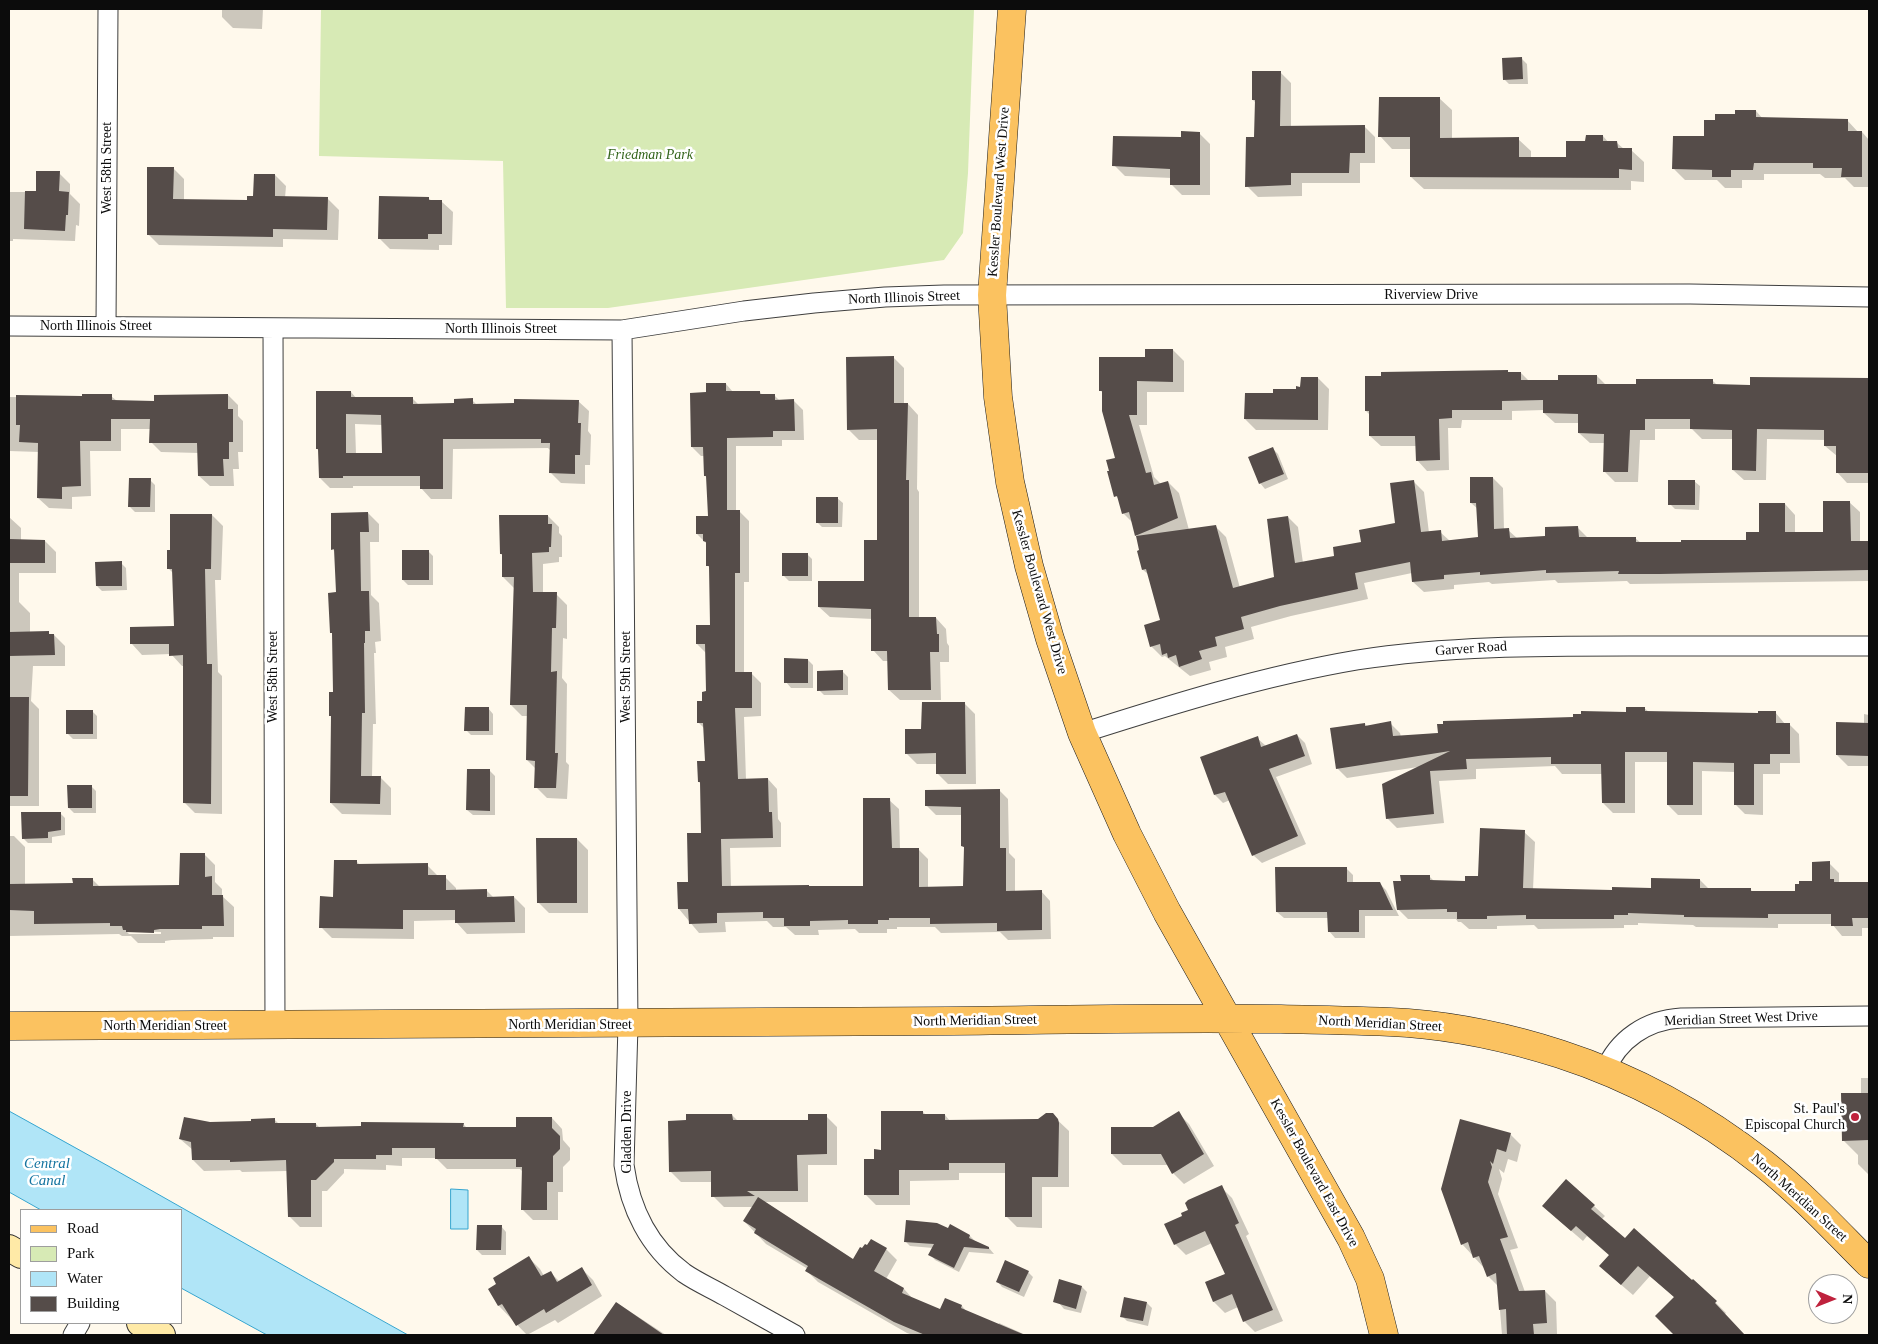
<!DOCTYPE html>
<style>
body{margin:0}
#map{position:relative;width:1878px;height:1344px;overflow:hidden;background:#fff9ec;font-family:"Times New Roman",serif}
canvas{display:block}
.frame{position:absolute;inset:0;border:10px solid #0c0c0c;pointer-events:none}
.legend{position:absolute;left:20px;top:1209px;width:162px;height:115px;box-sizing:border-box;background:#fff;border:1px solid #9e9e9e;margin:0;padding:6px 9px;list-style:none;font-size:15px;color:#0c0c0c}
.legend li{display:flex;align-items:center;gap:10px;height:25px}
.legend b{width:25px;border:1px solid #9e9e9e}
.north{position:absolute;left:1808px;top:1274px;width:50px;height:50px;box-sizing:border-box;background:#fff;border:1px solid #9e9e9e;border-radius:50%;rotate:91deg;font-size:14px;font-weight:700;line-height:20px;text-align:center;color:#0c0c0c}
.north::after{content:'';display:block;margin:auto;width:18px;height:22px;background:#bf223d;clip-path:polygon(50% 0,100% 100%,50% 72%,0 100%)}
</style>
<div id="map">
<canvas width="1878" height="1344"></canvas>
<div class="frame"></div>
<ul class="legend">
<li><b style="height:6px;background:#fbc260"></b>Road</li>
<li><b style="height:14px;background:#d7eab5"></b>Park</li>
<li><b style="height:14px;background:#b0e5f7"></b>Water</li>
<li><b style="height:14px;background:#554c49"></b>Building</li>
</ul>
<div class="north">N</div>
</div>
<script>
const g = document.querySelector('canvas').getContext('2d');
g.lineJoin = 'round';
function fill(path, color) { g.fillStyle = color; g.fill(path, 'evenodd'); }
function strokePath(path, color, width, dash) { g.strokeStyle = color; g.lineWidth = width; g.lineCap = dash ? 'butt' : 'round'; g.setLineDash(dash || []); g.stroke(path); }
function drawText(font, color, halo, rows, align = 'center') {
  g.font = font + ' "Times New Roman",serif'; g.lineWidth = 5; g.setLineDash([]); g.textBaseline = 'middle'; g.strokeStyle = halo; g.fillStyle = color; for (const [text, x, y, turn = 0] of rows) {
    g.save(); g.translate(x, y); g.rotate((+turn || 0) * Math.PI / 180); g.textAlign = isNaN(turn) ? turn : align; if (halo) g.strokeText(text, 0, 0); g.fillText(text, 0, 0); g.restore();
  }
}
fill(new Path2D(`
 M321,9H974L968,173L963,233L944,260L608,308H506L503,161L319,156Z`), '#d7eab5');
const water = new Path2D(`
 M9,1111C143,1184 275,1262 408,1335H267L181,1288V1210H41L9,1192Z
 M451,1189L468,1190V1229H451Z`);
fill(water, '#b0e5f7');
strokePath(water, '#36a5cf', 1);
fill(new Path2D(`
 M219,9H263L262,29L233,28L222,17V10Z
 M1522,59L1527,64L1528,84H1509L1504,79Z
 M1280,72L1291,83V127L1364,126L1375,137V163H1360V183H1302V196L1258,197L1247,186L1255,138L1256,103L1253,100Z
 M1439,98L1452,110V139H1518L1531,151V158L1567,159L1587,142L1603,136L1609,143H1617L1624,149L1631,150L1644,162V182L1631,181V190L1424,189L1411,177V149H1392L1380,136Z
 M1756,111L1763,119L1847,120L1858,132H1862L1869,140V187H1854L1845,178H1825L1820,174H1764V180H1742V188H1725L1717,180H1685L1674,169L1705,138L1716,121Z
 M1199,133L1210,144V195H1182L1171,184L1172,178L1125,176L1114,165Z
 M173,168L184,179V200L248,201L275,175L286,186L285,198L328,199L339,210L338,240L283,239V247L159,245L148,234Z
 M59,173L70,184V194L80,204L79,226L76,225L75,241L13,239V241H9V192H37Z
 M428,198L432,201L442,202L453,212L452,245H439V250L390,249L379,238Z
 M1173,350L1184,361V392H1147V425H1139L1154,477L1161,484L1168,482L1179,493L1189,530L1216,527L1226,537L1240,588L1276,578L1288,517L1298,527L1303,563L1336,557L1396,524L1414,482L1424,492L1429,533L1440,532L1450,541L1479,538L1478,509L1471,503L1493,478L1503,488L1504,530H1508L1518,539L1547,537L1578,528L1588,538H1635L1641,543L1747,541L1760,533L1785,504L1795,515V533H1825L1849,502L1860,512V542H1869V581L1630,584L1627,581L1558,583L1555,580L1492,584L1489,582L1454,585V589L1424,592L1413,582L1412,573L1364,583L1368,599L1291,616L1251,627L1254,639L1225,647L1227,657L1209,662L1211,670L1190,676L1165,656L1162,657L1151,646L1161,621L1149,575L1143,570L1138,551H1141L1139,537L1136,535L1133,523L1123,513L1120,500L1116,496L1117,458L1103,393L1100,390L1147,358Z
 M893,357L904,368V404H908L918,415L917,489L919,492V618H936L946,629L947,643L949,646V662H940L941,700H900L889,690L888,661H883L873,650V619L830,617L819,607L866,582L878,541V440H859L848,429Z
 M1509,373H1521L1529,381L1560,382L1597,376L1606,385H1637L1713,381L1717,385L1751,386V378H1869V483H1847L1837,472V456L1825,446V440L1767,439L1766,480H1744L1733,470V439H1702L1692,429H1655V440H1640L1638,482H1615L1604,471L1605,443H1590L1579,433V423H1555L1544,413V410L1512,411V420H1462L1461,428H1448L1449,470L1427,471L1417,460V446H1381L1370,436V415L1366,411Z
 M1318,378L1329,389L1328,430H1256L1245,419Z
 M726,384L733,392H760L763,396H775L780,401H794L803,410L804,440H782V446H736V512L739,511L749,521V582H744V673H751L761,683V716L744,717L746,780L768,779L777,789L778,819L781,823V847L730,848L731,887L865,888L889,800L899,809L900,849L919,850L928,859V888L965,887V849L963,846L962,815H936L926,805L999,790L1008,799L1009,853L1015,859V892L1041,891L1050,901L1051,939L1008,940L1000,932L941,933L935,927H897V929H887V933H859L855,929L818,930L819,935H795L786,927H773L767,921L725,922L726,932L699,933L679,909L690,883L703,834L701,784L699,782L706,763L705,729L698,722L707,693L706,653L697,644L711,626V569L707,565V544L697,534L710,517L708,478L705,476V456H701L692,447L707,394Z
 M351,392L357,399L412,398L419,405L456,404L472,400L477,405L578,401L589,411L588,431L591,435L590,465H585V484L561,483L551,473V451L548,448L453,449L452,499H431L421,488V486H353V488H330L320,478V451L317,449ZM355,424L383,425V454H356Z
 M228,395L238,405V416L243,421V452H238L239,469H233L234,486H210L199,476V453L161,452L151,442V429H121V451H90L91,496L72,497V509L49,508L38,498L39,452L9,451V397L83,398L111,396L117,401L155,402Z
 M1273,449L1278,454L1288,479L1265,489L1260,483Z
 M150,480L155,485V512H135L130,507Z
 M1694,481L1700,486L1699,510L1675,509L1670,504Z
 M837,498L843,503L842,527H822L817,522Z
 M368,513L379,524V542H370L371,595L379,603L381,641L375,642L376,653H374L376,724H373L372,777H380L391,788V815L342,814L331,803L334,693V635L331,632L337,593L336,552L332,549Z
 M212,515L223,526L221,580H215L218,672L222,676V814L195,813L184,802V666H182L171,654L142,655L132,644L175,627L173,573L169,569L171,551Z
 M548,516L559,527V533L562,536V557H559V562L543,564V593L556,594L567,605V639L563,638L562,678L567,684L566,762L569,765L567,799L547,798L536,787V769L527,760L528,716H522L511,705L514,588L503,577V556L501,554Z
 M9,517L21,528V541H45L56,552V573H19V602L30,613V633H48L51,635H54L65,646V666H33L31,701L39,709V806H9Z
 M428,551L433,556V585H408L403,580Z
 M807,554L812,559V581H789L784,576Z
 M121,563L126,568L127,590L102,591L97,586Z
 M808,660L813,665V688H791L786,682Z
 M843,672L848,677V695H824L819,690Z
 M964,703L975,714L976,784H948L937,773V764H917L906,753L922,731Z
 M488,708L493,714V735H471L466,730Z
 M1644,708L1649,712L1759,714L1775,712L1785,724H1789L1799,734L1800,763H1780V774H1763V815L1745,814L1735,804V772L1702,771V815H1678L1668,805V762H1635V813H1613L1603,803V774H1562L1555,766L1476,769V779L1439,781L1444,823L1397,828L1387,818L1418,767L1347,778L1337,768L1365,724L1367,726L1390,723L1400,733L1401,737L1627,713Z
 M92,711L97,716V739H73L68,734Z
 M1864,714L1869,715V766H1848L1837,755L1864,724Z
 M1297,735L1305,743L1312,764L1276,777L1306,844L1262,863L1253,855L1230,800L1223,803L1215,795L1257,738L1266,746Z
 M490,771L495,776V815H473L467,810Z
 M91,786L96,791V813H74L69,808Z
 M60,813L65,818V835L52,837V843H28L23,838Z
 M1524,832L1535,842L1533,890L1613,892L1652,889L1700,880L1709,889H1750L1753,892H1796L1813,882L1829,863L1839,873V884L1869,883V928H1862V936H1842L1832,924H1778V928L1696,927L1693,925L1638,923V925H1624V928L1538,929L1534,925L1497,926V929H1469L1461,922H1458L1456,919H1408L1398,909L1429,876L1435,882H1467L1479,877Z
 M9,836H14L25,847V885H74L92,879L101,888L181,886L204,854L215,865V882L222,889V896L234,907V937H213V939L172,940L165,941V943H138L131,936H122L119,934L9,936ZM126,931L161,932V934H129Z
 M577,839L588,850V913H549L538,902Z
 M356,861L360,865H427L438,876L445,877L456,888V891L486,890L494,898L514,897L525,908V933L467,934L457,923L456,920L414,921V939L332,938L321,927L334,898Z
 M1346,868L1353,875V884L1379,883L1386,890L1399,916H1365V938H1335L1329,931V918H1284L1277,912Z
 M1861,1078H1869V1175L1858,1164V1155L1843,1140L1861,1094Z
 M923,1112L926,1115H945L950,1121L1038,1120L1052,1115L1069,1131V1187H1042V1228L1017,1227L1006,1216V1173H959V1180L910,1181V1205H876L865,1194L875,1161L882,1151Z
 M1178,1113L1189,1124L1214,1166L1184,1184L1173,1173L1169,1165H1123L1112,1154Z
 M732,1115L738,1121H809L826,1116L837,1127V1165H808V1202H762L854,1261L886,1249L897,1260L886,1279L904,1289L914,1300L941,1311L962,1306L968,1313L998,1325L999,1323L1026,1335H913L907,1333L818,1282L807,1271L808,1269L766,1244L744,1221L753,1207H724L713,1196L712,1182H681L670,1171L687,1122Z
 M552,1118L562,1129L563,1140L570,1148V1160L563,1167V1192H558V1220H533L522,1209L523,1172L520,1169H447L436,1158H402V1166L386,1165V1170L344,1169V1173L327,1191H322V1227H300L289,1216L287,1171L242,1172L240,1170L204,1171L193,1160V1150L180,1139L210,1123H252L274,1119L279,1124H316L321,1129L463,1124L467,1128H517Z
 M1510,1134L1521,1145L1517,1162L1508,1159L1504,1173L1499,1169L1502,1179L1498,1194L1518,1248L1510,1250L1525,1292L1545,1291L1556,1302L1557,1334L1502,1335L1498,1286L1488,1276L1485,1269L1462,1244L1443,1188Z
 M1221,1187L1232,1198L1249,1234L1246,1236L1283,1321L1255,1332L1244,1321L1238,1307L1225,1313L1214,1302L1206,1282L1226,1274L1212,1243L1186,1255L1175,1244L1183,1216Z
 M1594,1206L1605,1216L1602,1219L1625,1239L1692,1281L1693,1280L1726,1313L1724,1315L1744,1335H1676L1657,1316L1675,1298L1650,1276L1633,1295L1612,1277L1610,1256L1587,1236L1583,1241L1555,1217Z
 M501,1226L506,1232V1255H482L477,1250Z
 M950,1226L970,1236L975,1241L989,1248L994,1254L969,1252L959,1272L935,1260L930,1254L933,1248L910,1246L905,1241L949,1229Z
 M529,1258L540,1269L544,1276L550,1272L560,1282L582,1269L593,1280L602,1296L558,1323L555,1320L527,1335L499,1306L490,1289Z
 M1028,1272L1033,1277L1024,1297L1002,1287L997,1281Z
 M1082,1287L1087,1292L1081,1313L1064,1309L1059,1303Z
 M617,1303L666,1335H595Z
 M1147,1303L1152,1308L1148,1326L1127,1321L1122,1316Z`), '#0003');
fill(new Path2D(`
 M1522,57L1523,79L1503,80L1502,58Z
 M1252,71H1281L1280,126L1365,125V153H1350L1349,173H1291V185L1245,187L1246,137H1254L1255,100H1252Z
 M1379,97H1440V138L1519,137V157H1566V141H1585L1586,135H1603V141H1617L1618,148H1632V170L1619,169V178L1410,177V137H1378Z
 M1735,110H1756V117L1848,119V131H1862V177H1841L1842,168H1813V163H1754L1753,170H1731V177H1712V170L1672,169L1673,136H1704V120H1715V114H1735Z
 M1181,131L1200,132V185H1170V169L1112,166L1113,136L1181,137Z
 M147,167H174L173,199L247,200V196H253L254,174H275V196L328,197L327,230L273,229V237L147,235Z
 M36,171H60L59,191L69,192L68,215H66L65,231L24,229L25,191H36Z
 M379,196L429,197V200H442V234H428V239H378Z
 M1145,349H1173V382L1137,381V415H1129L1146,473L1151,472L1154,485L1168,481L1178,518L1135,536L1129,512L1122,514L1117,496L1114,497L1107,471H1109L1106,460L1115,458L1102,411V391H1099V357H1145Z
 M894,356V403H908L906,480H909V617H936L937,634H939V652H930L931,690H888L887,651H871V609L818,607V581H864V540H877V429L847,430L846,357Z
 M1508,370V372H1521V380H1558V375H1597V384H1636V379H1713V384L1750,385V377L1869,378V473H1836V446H1824V430L1757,429L1756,471L1732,470V430L1690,429V419H1645V430H1630L1628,472H1603L1604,434L1578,433V414L1543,413V400L1502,401V410H1452V418L1439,419L1440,460L1416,461L1415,436H1369V411H1365V376H1381V372Z
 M1301,377H1318V420L1244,419L1245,393H1273V389H1296V386L1300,387Z
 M706,383H726V391H760V394H775V400L794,399L795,431H773V437L727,438V510H740V573H735V672H752V708H735L738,779L768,778L769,812H772L773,838L721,839L722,886L809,885V886H863V798H890L892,848H919V887L963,886L964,847L961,846V807L925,806V790L1000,789V848H1006V891L1042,890V930L997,931V923L930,924V918H889V920H878V924H848V920L810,921V926H784V918H763V912L717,913V923L689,924L688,909H678L677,882H688L687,833H701L700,782H698L697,761H705L703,723H697V701H702V692L706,691L705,644H696V625H710L709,566H706V542L703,541V534H696V516H708L706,476H704L703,447H691L690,393L706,392Z
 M316,391H351V397H413V404L454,403V399L473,398V404L514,403V399L579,400L578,423H581L580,455H575V474L549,473L550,443H541V439H443V489H420V476H343V478H319L318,449H316ZM346,414L381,415L382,453H346Z
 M82,394H112V400L154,401V395L228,394V409H233V442H229V459H223L224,476H198L197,443H149L150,419H111V441H80L81,486L62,487V499L37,498L38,443L19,442L20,425H16V395L82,396Z
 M1273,447L1284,474L1259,484L1248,457Z
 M1470,477H1493L1494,529L1509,528L1510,538L1545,536V527L1578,526L1579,537H1636V542H1681V540H1746V532H1759V503H1785V532H1823V501H1850L1851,541H1869V570L1660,574H1618L1619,571L1546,573V570L1480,575V572L1444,575V579L1412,582L1410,562L1355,573L1358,589L1280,606L1241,617L1244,629L1215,637L1217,646L1199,651L1202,659L1179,667L1176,655L1168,658L1167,653L1162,655L1160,644L1150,647L1144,625L1160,620L1146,569L1142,570L1137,551L1139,550L1136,536L1216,525L1233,588L1274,577L1267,519L1288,516L1295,563L1334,556L1333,547L1361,542L1359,530L1395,523L1390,483L1414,480L1421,532L1441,530L1442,541L1478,537L1476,503H1470Z
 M129,478H151L150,507H128Z
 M1668,480H1695V505H1668Z
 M816,497H838V523H816Z
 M368,512L369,532H360L361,591H369L370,631H365V643H364L365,713H362L361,776H381L380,804L330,803L331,716H329V692H333L332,633H330L328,593L336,592L334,549L331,550V513Z
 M170,514H212L211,569H205L207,664H212L211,804L183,803V655L169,656V644H130V627L174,626L172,569H167V550H170Z
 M499,515H548V524H552L551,547H549V552L532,553L533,592H557L556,628H552L551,672L557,671L555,753H558L556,788H534L535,761L526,760L527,705H510L514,577H502V554H500Z
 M9,539L45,540V563H9Z
 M402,550H429V580H402Z
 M782,553H808V576H782Z
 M122,561V586H96L95,562Z
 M49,631V634H54L55,655L9,656V632Z
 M784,658L808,659V683H784Z
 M843,670V690L817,691V671Z
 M9,697H29L28,796H9Z
 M922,702H965L966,774H936V753L905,754V729H921Z
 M465,707H489V731H464Z
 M1626,707H1645V711L1758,713V711H1776V723H1790V754H1770V764H1754V805H1734V763L1693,762V805H1667V752H1625V803H1602L1601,764H1551V757L1466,759L1467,769L1430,771L1434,814L1386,819L1382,784L1450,751L1336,769L1330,728L1365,723V726L1391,721L1393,736L1438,733L1437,724H1443V721L1573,717V714H1581V711L1626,712Z
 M66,710H93V734H66Z
 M1836,722L1869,723V756L1836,755Z
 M1297,734L1305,756L1269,769L1298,836L1252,856L1225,792L1214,795L1200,757L1258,736L1261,747Z
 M467,769H490V811L466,810Z
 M67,785H92V808H68Z
 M21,812H61V830L48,832V838L22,839Z
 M1480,828L1525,830L1523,888L1612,890V887L1651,888V878L1700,879V888H1751V891H1795V884H1799V881H1812V862L1830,861V879H1834V882H1869V918H1852L1853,926H1831V914H1768V918L1684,917V915L1628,913V915H1614V919H1526V915L1487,916V919H1457V912H1447V909L1397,910L1393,881H1401L1400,875H1430V880L1465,881V876H1478Z
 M536,838H577V903H537Z
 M180,853H205V877L212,876V895H223L224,926H202V929H160L154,930V933L126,932V930H123L122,926H110V923L34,924V911L9,910V884L73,883L72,878H93V886L179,885Z
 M334,860H357V864L428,863V875H446V890L487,889V897L514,896L515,922L455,923V910H403V929L319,928L320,896L333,897Z
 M1275,867H1347V882H1380L1393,910H1359V932H1328L1327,912H1276Z
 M1841,1093H1869V1140L1842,1141Z
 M881,1111H923V1114H945V1120L1038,1119L1046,1113H1053L1058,1119L1059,1123L1058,1177H1032V1217H1005V1163H949V1170H899V1195H864V1159H874V1149L881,1150Z
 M1179,1111L1204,1154L1172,1174L1161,1154H1111V1127H1153Z
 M686,1114H732L733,1120H808V1114H827V1154L797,1155L798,1191H747L755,1196L711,1197V1171L669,1172L668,1121L686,1120Z
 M184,1117L210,1122L251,1121V1119L275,1118V1123H316V1127L361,1126V1122L464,1123L463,1127H516V1117H552V1128L560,1136V1149L553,1156V1182H547V1210H521L522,1167H516V1159H435V1148H392V1155H376V1159H334V1162L316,1180H311V1217H288L286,1160L230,1162V1160H192L191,1142L179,1139Z
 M1460,1119L1511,1133L1506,1152L1497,1149L1493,1164L1490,1161L1492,1167L1488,1182L1508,1237L1500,1239L1519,1291L1545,1290L1547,1323L1533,1324L1534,1335H1507L1506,1309L1499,1310L1496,1273L1487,1277L1479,1256L1473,1258L1468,1242L1461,1245L1441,1189Z
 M1566,1179L1595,1205L1591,1209L1625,1238L1634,1228L1692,1280L1693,1279L1717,1301L1715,1303L1745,1335H1674L1655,1316L1674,1297L1638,1266L1621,1285L1599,1266L1609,1255L1576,1226L1571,1231L1542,1206Z
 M1222,1185L1239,1223L1235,1225L1273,1310L1243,1322L1232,1294L1213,1302L1205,1282L1225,1274L1205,1231L1174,1245L1164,1224L1182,1216L1181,1213L1188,1210L1185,1203L1188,1200Z
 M758,1197L853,1259L860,1247L862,1248L865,1244L867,1245L871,1239L887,1248L874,1271L904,1288L902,1293L940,1309L945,1298L962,1305L961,1308L1025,1335H925L894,1322L805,1271L808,1266L754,1233L756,1229L743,1221Z
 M906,1220L937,1223L948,1228L950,1224L970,1235L969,1238L989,1247V1249L964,1247L954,1268L928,1255L934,1244L904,1242Z
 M477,1225H502L501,1250H476Z
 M529,1256L541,1276L551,1271L557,1282L582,1267L592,1285L546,1313L544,1309L516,1326L502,1304L498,1306L488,1289L496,1284L493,1278Z
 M1005,1260L1029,1271L1019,1292L996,1282Z
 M1059,1279L1082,1286L1076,1309L1053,1302Z
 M1124,1297L1147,1302L1143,1321L1120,1317Z
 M616,1302L664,1335H593Z`), '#554c49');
const minor = new Path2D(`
 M9,326L622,330L744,311L814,303L885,297L944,295L1690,294L1869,297
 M106,326L108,9
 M273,328L275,1026
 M622,330L628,1025L624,1165C630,1208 649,1247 684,1273C697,1282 711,1288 725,1296C748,1309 772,1322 795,1335
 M1082,733C1173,704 1263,676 1357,660C1447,646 1538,646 1629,646C1709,646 1789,646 1869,646
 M1605,1071C1618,1039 1647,1020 1681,1018L1869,1016
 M73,1335L80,1323`);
const secondary = new Path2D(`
 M9,1248L21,1255
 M140,1323L162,1335`);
const primary = new Path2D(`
 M1012,9L992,295L998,397L1010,482L1029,566L1050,639L1082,733L1127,834L1167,912L1351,1238L1370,1279L1384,1335
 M9,1026C323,1026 637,1024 951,1021C1061,1020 1171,1017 1281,1019C1323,1020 1366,1020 1408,1023C1459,1027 1510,1038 1560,1054C1634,1078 1703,1116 1764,1164C1802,1194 1835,1230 1869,1264`);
strokePath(minor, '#3f3f3f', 21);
strokePath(secondary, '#2e2e2e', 28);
strokePath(primary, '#1d1d1d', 29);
strokePath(minor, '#fff', 19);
strokePath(secondary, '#ffeaa7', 26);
strokePath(primary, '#fbc260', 28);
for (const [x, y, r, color] of [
 [1855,1117,5,"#bf223d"]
]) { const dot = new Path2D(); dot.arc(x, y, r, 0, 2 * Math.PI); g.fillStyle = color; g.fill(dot); strokePath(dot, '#fff', 2); }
drawText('italic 14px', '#34651c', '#fff', [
 ["Friedman Park",650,155]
]);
drawText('14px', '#0c0c0c', '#fff', [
 ["West 58th Street",107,168,-90],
 ["Kessler Boulevard West Drive",999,192,-86],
 ["Riverview Drive",1431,295],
 ["North Illinois Street",904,298,-2],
 ["North Illinois Street",96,326],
 ["North Illinois Street",501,329],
 ["Kessler Boulevard West Drive",1039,592,74],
 ["Garver Road",1471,649,-4],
 ["West 58th Street",273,677,-90],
 ["West 59th Street",626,677,-90],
 ["Meridian Street West Drive",1741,1019,-2],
 ["North Meridian Street",975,1021,-1],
 ["North Meridian Street",1380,1024,3],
 ["North Meridian Street",570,1025],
 ["North Meridian Street",165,1026],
 ["Gladden Drive",627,1132,-90],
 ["Kessler Boulevard East Drive",1314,1173,61],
 ["North Meridian Street",1799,1198,42]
]);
drawText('14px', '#0c0c0c', '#fff', [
 ["St. Paul's",1845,1109],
 ["Episcopal Church",1845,1125]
], 'right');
drawText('italic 15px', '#1474a0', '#fff', [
 ["Central",47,1164],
 ["Canal",47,1181]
]);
</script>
